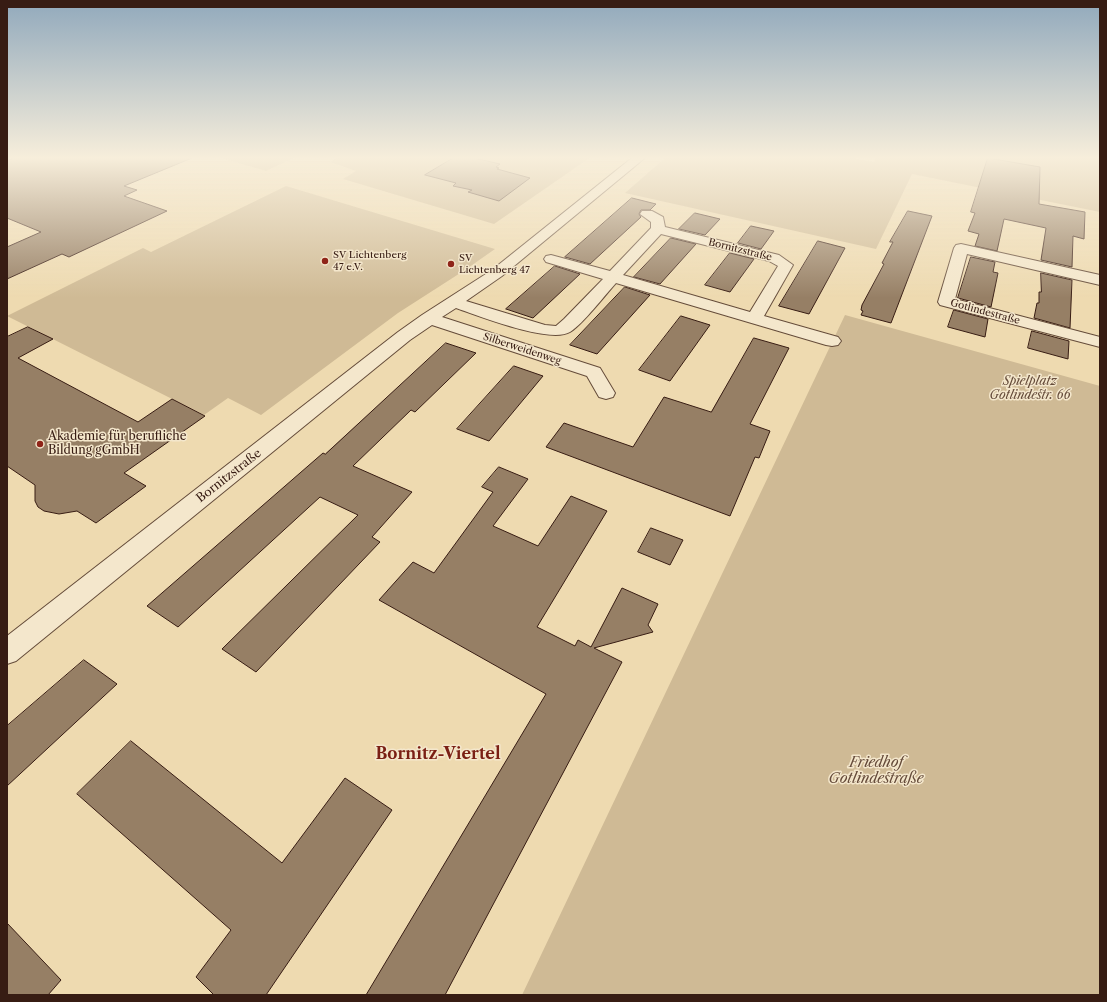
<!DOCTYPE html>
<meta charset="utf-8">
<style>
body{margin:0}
#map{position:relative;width:1107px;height:1002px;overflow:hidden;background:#eedab0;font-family:"Libre Caslon Text",serif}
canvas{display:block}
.frame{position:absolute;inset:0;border:8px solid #371c13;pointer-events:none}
</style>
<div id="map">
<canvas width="1107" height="1002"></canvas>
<div class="frame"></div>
</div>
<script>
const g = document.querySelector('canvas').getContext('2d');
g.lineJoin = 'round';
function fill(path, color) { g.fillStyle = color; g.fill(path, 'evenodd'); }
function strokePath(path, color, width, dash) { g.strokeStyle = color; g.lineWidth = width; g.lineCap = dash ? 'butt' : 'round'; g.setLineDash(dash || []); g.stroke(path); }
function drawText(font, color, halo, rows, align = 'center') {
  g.font = font + ' "Libre Caslon Text",serif'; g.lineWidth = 3; g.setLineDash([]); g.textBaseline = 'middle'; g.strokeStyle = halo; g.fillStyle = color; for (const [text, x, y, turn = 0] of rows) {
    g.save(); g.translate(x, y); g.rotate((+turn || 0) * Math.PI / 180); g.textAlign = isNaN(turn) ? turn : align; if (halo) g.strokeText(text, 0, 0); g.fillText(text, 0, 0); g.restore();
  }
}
fill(new Path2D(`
 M218,157H296L266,171Z
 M339,157H591L494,224L343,179L356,171L330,162Z
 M666,157H848L874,162L877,157H1098L1100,158V212L912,174L876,249L625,193Z
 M286,186L495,249L465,270L398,313L261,415L228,398L204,415L7,316L143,248L151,252Z
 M845,315L1100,386V995H522Z`), '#cfba95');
const building = new Path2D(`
 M17,157H192V158L124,186L137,190L124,196L167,211L69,257L62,254L7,279V247L41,232L7,218V161Z
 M455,157H470L500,164L496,167L499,168L497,169L530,178L499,201L468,192L472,190L453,186L456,183L425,175Z
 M988,158L1040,167L1039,204L1085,212L1084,239L1073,236L1072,267L1041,260L1046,228L1004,219L997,251L975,246L979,234L968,231L975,213L971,212Z
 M632,198L656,204L650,210H641L639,214L641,217L590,264L565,257Z
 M908,211L932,216L891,323L861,315L863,311L861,310L862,305L884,264L882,263L893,242H890Z
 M695,213L720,219L705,235L679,229Z
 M751,226L774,231L761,249L738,243Z
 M671,238L696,244L660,284L634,277Z
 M818,241L845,248L809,314L779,306Z
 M730,253L754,259L730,292L705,285Z
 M971,257L995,262L993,272L998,273L991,307L958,298Z
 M555,266L580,274L533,318L506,309Z
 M1041,273L1072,280L1070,328L1034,318L1037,303H1039V292H1041Z
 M625,287L650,295L597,354L570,345Z
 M954,310L988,319L985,337L948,327Z
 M681,316L710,325L670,381L639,370Z
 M28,327L53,339L18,358L138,422L172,399L205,416L124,473L146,486L96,523L77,511L59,514L44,511L38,507L35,501V485L7,466V337Z
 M1032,331L1069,341L1068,359L1028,348Z
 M754,338L789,348L750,424L770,431L759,458L755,457L730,516L546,447L564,423L633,447L664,397L711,412Z
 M446,343L476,353L415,412L411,410L353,466L412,492L372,537L380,542L256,672L222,649L358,515L320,497L178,627L147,606L323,453L325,454Z
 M514,366L543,376L489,441L457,429Z
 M499,467L528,479L493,526L538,546L571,496L607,511L537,627L575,646L578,640L591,647L622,588L658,604L648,625L653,632L594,648L622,662L445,995H366L546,694L379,600L413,562L434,573L493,492L482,487Z
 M651,528L683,540L670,565L638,552Z
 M84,660L117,684L7,786V726Z
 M131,741L282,863L345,778L392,810L266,995H214L196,977L231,930L77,794Z
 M7,923L61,980L48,995H7Z`);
fill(building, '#967f65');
strokePath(building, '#371c13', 1);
const minor = new Path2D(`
 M633,157H646L502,276L466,301L545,325L556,326L564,319L603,279L546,262L544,259L546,256L551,255L610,271L651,228V222L640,214L642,211H652L663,217L665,227L779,255L793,265L764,316L838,337L841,341L838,345L832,346L826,345L616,283C605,295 583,324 570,332C550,344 479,316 456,308L442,317L600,368L615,393L613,397L606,399L599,397L587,376L432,325L410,340L16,661L7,664V636L398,332L422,315L492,270ZM661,234L769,261L778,266L750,312L623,275Z
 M961,244L1100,275V285L967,254L955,299L1100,337V347L940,305L938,302L954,248L956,245Z`);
strokePath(minor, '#654c3a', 2);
fill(minor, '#f4e7cc');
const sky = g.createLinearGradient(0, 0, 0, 298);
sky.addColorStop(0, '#91a9bc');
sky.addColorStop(0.53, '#f7eedb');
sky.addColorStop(1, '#f7eedb00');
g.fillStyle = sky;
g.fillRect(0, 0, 1107, 298);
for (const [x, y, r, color] of [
 [325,261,4,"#8f2418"],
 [451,264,4,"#8f2418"],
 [40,444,4,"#8f2418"]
]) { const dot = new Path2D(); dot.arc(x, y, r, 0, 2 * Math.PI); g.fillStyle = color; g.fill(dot); strokePath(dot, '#f4e7cc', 1.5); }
drawText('10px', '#371c13', '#f4e7cc', [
 ["Bornitzstraße",740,250,14],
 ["Gotlindestraße",985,312,15],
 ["Silberweidenweg",522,349,18]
]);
drawText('10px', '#371c13', '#f4e7cc', [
 ["SV Lichtenberg",333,255],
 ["47 e.V.",333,267],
 ["SV",459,258],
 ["Lichtenberg 47",459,270]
], 'left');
drawText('italic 12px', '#654b3a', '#f4e7cc', [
 ["Spielplatz",1030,382],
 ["Gotlindestr. 66",1030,396]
]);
drawText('12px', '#371c13', '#f4e7cc', [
 ["Akademie für berufliche",48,437],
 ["Bildung gGmbH",48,451]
], 'left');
drawText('12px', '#371c13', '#f4e7cc', [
 ["Bornitzstraße",229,476,-38]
]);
drawText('italic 14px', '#654b3a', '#f4e7cc', [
 ["Friedhof",876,763],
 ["Gotlindestraße",876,779]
]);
drawText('bold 16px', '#7a1f14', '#f4e7cc', [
 ["Bornitz-Viertel",438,754]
]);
</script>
